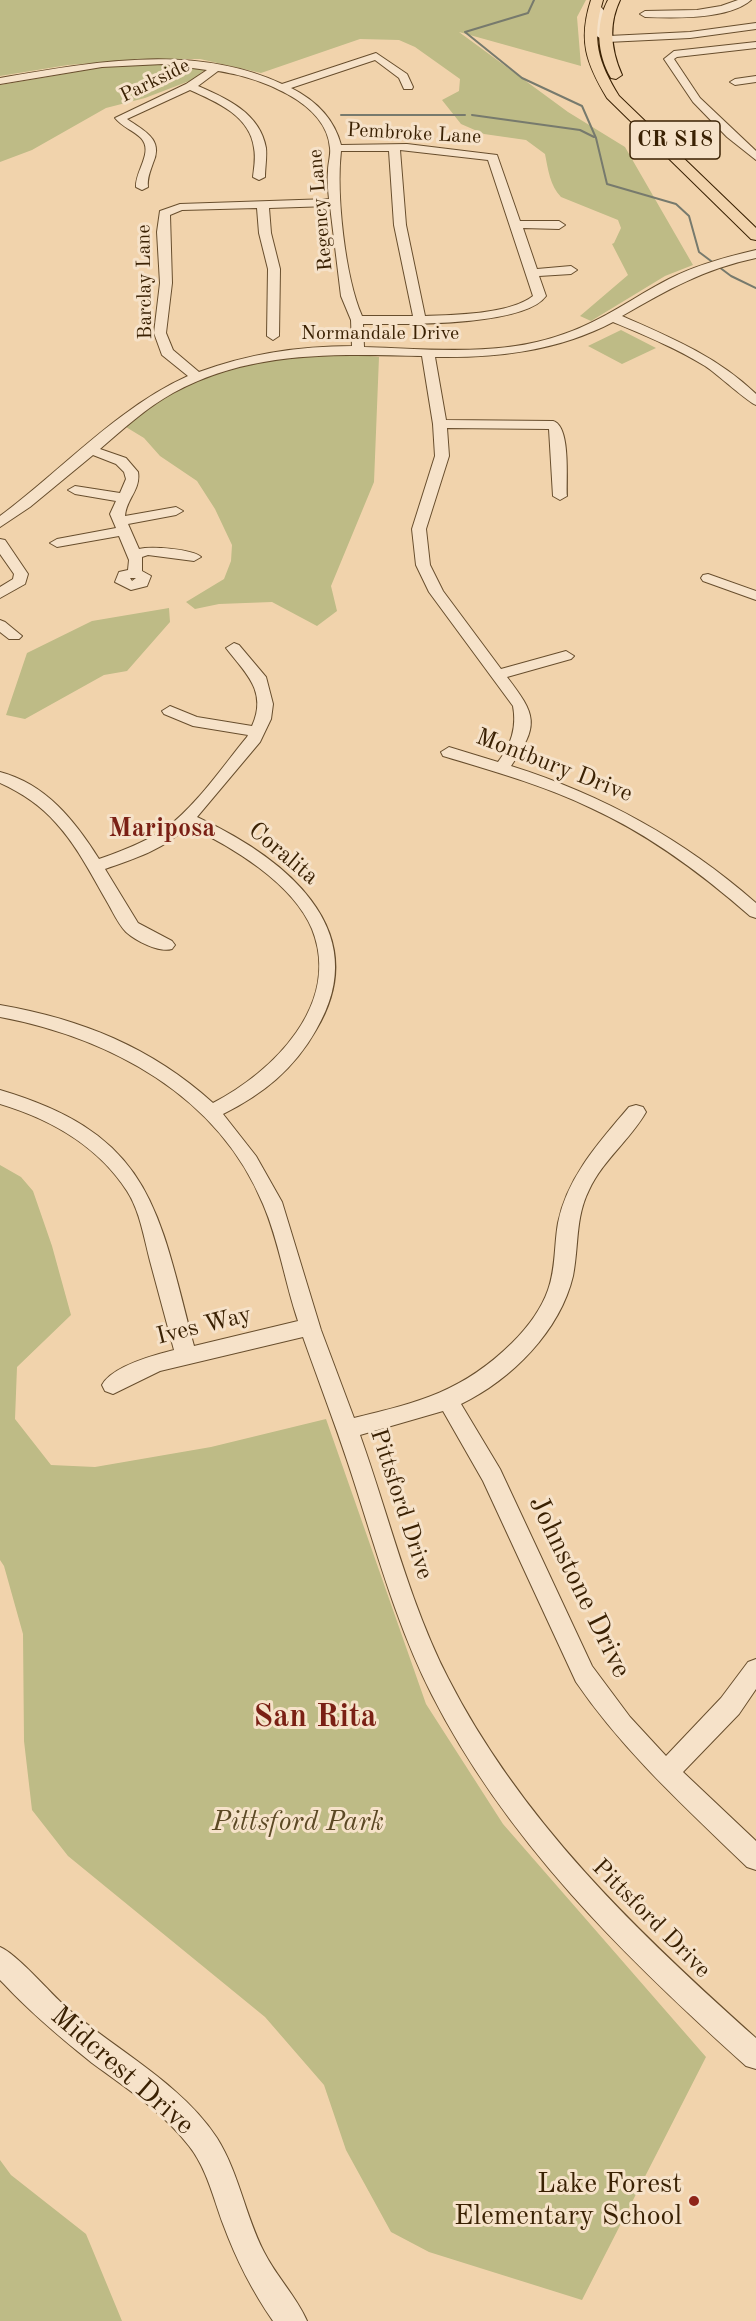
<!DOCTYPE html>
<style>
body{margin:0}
canvas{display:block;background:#f1d3ac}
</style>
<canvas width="756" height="2321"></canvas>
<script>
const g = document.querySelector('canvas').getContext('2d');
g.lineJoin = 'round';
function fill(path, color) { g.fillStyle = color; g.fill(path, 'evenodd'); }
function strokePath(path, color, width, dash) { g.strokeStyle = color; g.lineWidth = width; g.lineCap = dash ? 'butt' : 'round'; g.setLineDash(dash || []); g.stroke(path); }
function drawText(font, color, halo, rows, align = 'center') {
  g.font = font + ' "Old Standard TT",serif'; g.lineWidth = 6; g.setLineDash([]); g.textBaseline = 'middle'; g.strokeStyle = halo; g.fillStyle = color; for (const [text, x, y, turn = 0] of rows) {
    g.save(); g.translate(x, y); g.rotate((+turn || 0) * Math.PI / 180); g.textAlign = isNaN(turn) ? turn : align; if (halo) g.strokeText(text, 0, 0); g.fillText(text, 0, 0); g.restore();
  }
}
fill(new Path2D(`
 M0,0H586L577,17L581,66L459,32L568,112L625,147L693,265L665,276L591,321L580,316L628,275L612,244L614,243L621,228L618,220L561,197C550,186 548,169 545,154L526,140L484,134L461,124L442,100L459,91L460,79L415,47L399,40L360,39L261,73L200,59H146L68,65L0,76Z
 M132,65H175L206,69L192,80L145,98L106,108L32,150L0,162V85L99,68Z
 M621,330L656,348L622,364L588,346Z
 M325,351L379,357L374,482L331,586L337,611L317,626L272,602L219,604L195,609L186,602L224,579L231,561L232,545L215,509L197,481L160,456L144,438L121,424L184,382L253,360Z
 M169,608L170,622L127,671L104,675L25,719L6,715L27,653L92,621Z
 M0,1165L21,1177L33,1191L52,1246L71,1315L17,1367L15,1419L51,1465L95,1467L211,1447L326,1419L426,1704L503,1824L706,2057L582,2300L429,2252L391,2232L346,2150L324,2085L265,2017L68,1856L32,1810L24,1741L23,1634L4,1566L0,1560Z
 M0,2160L11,2175L86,2234L122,2321H0Z`), '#bebb86');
strokePath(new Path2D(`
 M534,0L528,13L465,32L522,78L582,106L596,138L607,184L676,204L689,216L699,252L731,276L756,288
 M341,115H465
 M472,115L580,130L594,137`), '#777a6d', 2);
const minor = new Path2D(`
 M738,0H751C728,20 674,18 645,17L640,14L645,11L697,10L721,6Z
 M595,7H601L605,12L601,28L602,32L609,36L690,32L756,23V29L690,38L607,42L593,34L591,28Z
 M756,42V48L677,57L674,59L700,98L756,151V160L727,137L693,102L664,59L674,51Z
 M376,53L407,74L413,87L412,89H404L399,78L375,60L291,88C315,100 334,118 341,145L407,144L497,155L520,221H559L565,225L559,229L523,228L537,269L571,266L577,270L571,274L539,276L546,296C524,327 401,324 363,324L364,347C429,349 502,357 564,334C602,321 634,297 669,279C696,265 726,257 756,250V258C704,269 667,290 622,316C670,337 718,357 756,394V405C749,403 716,373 705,366C676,348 644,335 613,322C558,351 497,358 435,357L446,420L553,421C571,426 566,479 567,496L560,500L553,496L549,429L447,428L449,456L426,529L430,565L443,591L501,669L566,651L574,656L571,659L507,677C536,715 540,724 511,766C603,795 683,839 756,903V918L750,916C701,873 650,835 591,808C543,785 493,771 443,756L441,752L449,747L498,762C511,745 517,728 513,706L429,592L416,565L412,529L435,456L433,424L422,356C337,354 250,350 173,393C146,408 123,429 100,449L126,458L138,472C141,490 126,499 125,516L176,507L183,511L176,515L128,524L139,549C151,546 193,549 201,557L194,561L148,555L142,557V571L151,576L147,586L131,590L115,582L119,572L128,570L129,560L119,536L57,547L50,543L57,539L116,528L110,514L116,501L75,494L68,490L75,486L120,493L126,479L124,472L116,464L93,455L30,507L0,527V516C62,470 117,408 188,376L162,355L154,333L160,283L157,232L160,211L180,204L329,199C328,190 327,180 328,171C328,163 331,155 330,148C327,101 257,77 218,71L198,86C226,98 260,113 266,148C267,157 265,168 265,177L259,180L253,177C254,168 256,158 254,148C250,116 217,102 190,90L127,119C144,131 164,139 153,163C150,172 147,178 148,187L142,190L136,187C135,171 154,152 141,138C133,130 122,127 115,118L186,84L207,70L163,64L102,67L0,84V78C94,62 193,43 282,84ZM400,150L488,160L533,296C510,314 455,315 425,316L406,225ZM341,151H389L394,225L413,316H362C345,277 336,194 341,151ZM330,206L341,296L351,320L352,346C299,346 248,354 199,372L173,350L166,333L172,283L170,215L182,210L257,208L259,233L268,269L267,336L273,340L279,336L280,269L271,233L269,208ZM130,578H136L132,581Z
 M756,76V82L735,85L730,82L735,79Z
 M0,539L5,540L28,574L25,584L0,598V587L13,579L14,574L0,554Z
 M708,574L756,591V600L703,581L701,578L703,575Z
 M0,620L5,622L22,636L19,639H9L0,632Z
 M234,643L239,645L266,677L273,704L271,719L260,742L197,817C281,856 377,928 316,1030C294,1069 263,1094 223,1114L256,1156L282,1202L321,1330L354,1418C419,1402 462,1392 512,1343C527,1328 541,1310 548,1290C556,1268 554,1245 558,1223C567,1177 600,1141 629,1107L636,1105L643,1107L646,1112C630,1140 603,1160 589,1190C575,1218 579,1246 573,1276C560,1331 511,1380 461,1404L500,1469L592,1666L630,1717L666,1756L721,1698L748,1662L756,1659V1689L739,1714L683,1772L756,1841V1870L747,1867C686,1808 624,1752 576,1682L483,1481L443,1411L360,1435C389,1516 409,1602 448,1678C521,1821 638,1933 756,2038V2069L746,2066C625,1957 507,1842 432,1695C399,1630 379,1560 357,1491C341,1439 321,1388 303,1337L160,1371L113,1394L105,1391L102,1385C112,1366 154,1355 174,1350C166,1320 158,1291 150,1261C144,1238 140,1211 127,1191C98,1146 50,1119 0,1104V1090C152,1135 158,1209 194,1346L298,1321C285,1283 279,1241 263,1204C218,1095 110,1038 0,1017V1005C81,1019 151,1047 213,1103C273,1072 342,1004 312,929C293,883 231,846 188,826C165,849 134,859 105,869L138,923L172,941L175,945L172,949C159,953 136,941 126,932C118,924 112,910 106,900C91,874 77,846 56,823C40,805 22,793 0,783V772C46,784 75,821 99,859C122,851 146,842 166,828C196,806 223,766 247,737L248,735L193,726L164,714L162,711L170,706L197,717L252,726C268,691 245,673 226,648Z
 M0,1947C17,1954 50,1993 67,2008C115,2049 183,2085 217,2138C239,2173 245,2215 264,2252C276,2276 296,2296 307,2321H273C252,2291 236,2259 223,2224C213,2197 207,2169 189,2146C163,2112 126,2088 92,2063C61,2038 31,2013 4,1984L0,1980Z`);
const major = new Path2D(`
 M591,0H603C591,39 598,62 619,96L756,228V240L751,239L607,98C586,63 578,40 591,0Z
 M608,0H620C608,25 611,50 622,75L616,79L611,78C597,54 595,24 608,0Z`);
strokePath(minor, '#684e2d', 2);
strokePath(major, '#3a2103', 2);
fill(minor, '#f6e2c9');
fill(major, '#f1d3ac');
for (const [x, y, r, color] of [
 [694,2201,6,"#8f2418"]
]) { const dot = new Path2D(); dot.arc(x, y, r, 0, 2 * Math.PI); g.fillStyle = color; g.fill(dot); strokePath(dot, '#f6e2c9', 2); }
drawText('20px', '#3a2103', '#f6e2c9', [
 ["Parkside",155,81,-26],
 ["Pembroke Lane",414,134,3],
 ["Regency Lane",321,210,-95],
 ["Barclay Lane",145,282,-91],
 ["Normandale Drive",380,334]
]);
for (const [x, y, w] of [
 [675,140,90]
]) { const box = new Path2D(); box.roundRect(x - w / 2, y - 19, w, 38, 4.5); g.fillStyle = '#f6e2c9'; g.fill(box); strokePath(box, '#3a2103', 1.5); }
drawText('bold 22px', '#3a2103', null, [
 ["CR S18",675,140]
]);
drawText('24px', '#3a2103', '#f6e2c9', [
 ["Montbury Drive",554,766,21],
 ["Coralita",283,854,40],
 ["Ives Way",204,1326,-14],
 ["Pittsford Drive",401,1504,72],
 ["Pittsford Drive",651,1919,45]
]);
drawText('bold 26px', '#7a1f14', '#f6e2c9', [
 ["Mariposa",162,829]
]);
drawText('28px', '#3a2103', '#f6e2c9', [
 ["Johnstone Drive",579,1587,64],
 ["Midcrest Drive",122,2071,41]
]);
drawText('italic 28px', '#5b4824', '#f6e2c9', [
 ["Pittsford Park",298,1823]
]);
drawText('28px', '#3a2103', '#f6e2c9', [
 ["Lake Forest",682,2185],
 ["Elementary School",682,2217]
], 'right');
drawText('bold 32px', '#7a1f14', '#f6e2c9', [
 ["San Rita",315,1718]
]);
</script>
